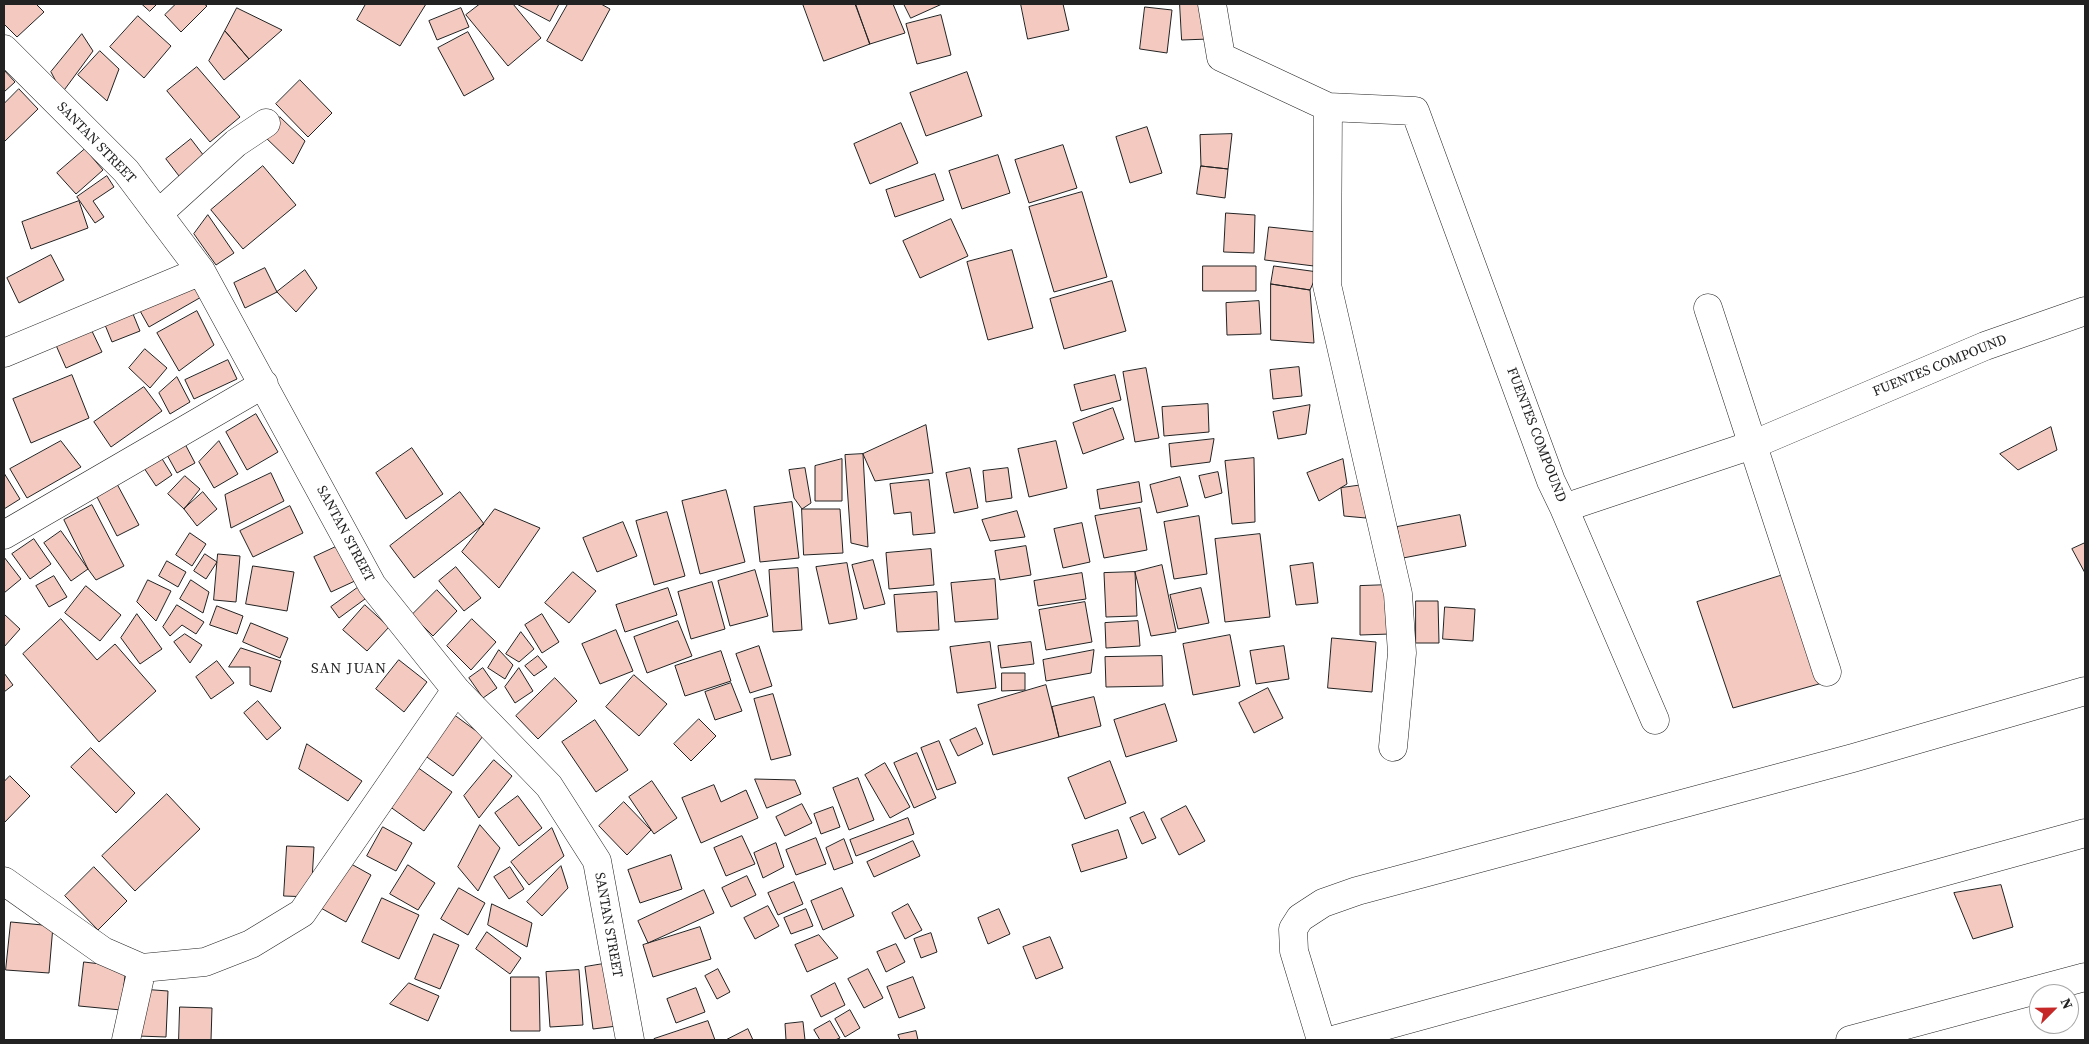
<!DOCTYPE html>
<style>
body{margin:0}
#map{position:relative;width:2089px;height:1044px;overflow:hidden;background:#fff;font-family:"Source Serif 4",serif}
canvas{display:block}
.frame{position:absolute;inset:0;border:5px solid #222;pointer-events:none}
.north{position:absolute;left:2029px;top:984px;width:50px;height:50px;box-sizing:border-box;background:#fff;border:1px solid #a7a7a7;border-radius:50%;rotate:67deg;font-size:14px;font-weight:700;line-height:20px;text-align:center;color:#222}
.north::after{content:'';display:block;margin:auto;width:18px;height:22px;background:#c62828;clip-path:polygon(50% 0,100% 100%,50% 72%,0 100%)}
</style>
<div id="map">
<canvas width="2089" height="1044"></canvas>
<div class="frame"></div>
<div class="north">N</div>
</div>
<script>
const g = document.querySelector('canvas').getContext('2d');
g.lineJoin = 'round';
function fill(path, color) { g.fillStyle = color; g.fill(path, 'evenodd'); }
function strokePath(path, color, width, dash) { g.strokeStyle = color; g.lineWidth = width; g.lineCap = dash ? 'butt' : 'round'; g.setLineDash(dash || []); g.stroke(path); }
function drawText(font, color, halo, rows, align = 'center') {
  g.font = font + ' "Source Serif 4",serif'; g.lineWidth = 4; g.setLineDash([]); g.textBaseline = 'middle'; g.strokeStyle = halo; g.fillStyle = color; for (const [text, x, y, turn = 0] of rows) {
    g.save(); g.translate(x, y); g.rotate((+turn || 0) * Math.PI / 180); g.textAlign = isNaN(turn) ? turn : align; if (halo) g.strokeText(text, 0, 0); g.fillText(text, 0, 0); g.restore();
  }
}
const building = new Path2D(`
 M4,4H36L44,12L17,37L4,24Z
 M142,4H157L150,11Z
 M176,4H204L207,6L181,32L165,15Z
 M366,4H426L400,46L357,20Z
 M480,4H513L541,38L508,66L466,15Z
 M517,4H559L550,21Z
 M568,4H601L610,9L582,61L547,41Z
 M803,4H855L870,44L824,61Z
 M856,4H893L905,33L870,44Z
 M904,4H942L911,18Z
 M1021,4H1063L1069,30L1028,39Z
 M1180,4H1208L1209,39L1182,40Z
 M1145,7L1172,10L1167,53L1140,49Z
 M237,8L282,30L249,59L225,31Z
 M461,8L469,27L437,40L429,21Z
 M941,15L951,55L917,64L906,24Z
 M138,16L171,46L144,78L110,47Z
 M225,31L249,59L224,80L209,61Z
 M468,32L494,79L464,96L438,48Z
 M82,34L93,51L62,93L51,72Z
 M100,51L119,69L107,101L78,75Z
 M197,67L240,117L210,142L167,91Z
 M4,70L15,82L4,92Z
 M967,72L982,116L926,136L910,93Z
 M300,80L332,113L308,137L276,104Z
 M19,89L38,109L4,142V104Z
 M280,117L305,141L293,164L263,135Z
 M901,123L918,163L870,184L854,144Z
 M1147,127L1162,173L1130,183L1116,137Z
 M1232,134L1228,169L1201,166L1200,135Z
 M191,139L204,156L179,176L166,159Z
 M1063,145L1077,188L1029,203L1015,160Z
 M85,149L103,170L76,194L57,173Z
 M998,155L1010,193L962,209L949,171Z
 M263,166L296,205L243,249L211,210Z
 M1201,166L1228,169L1225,198L1197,194Z
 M935,174L944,200L895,217L886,190Z
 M107,176L114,187L93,201L104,217L95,223L77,197Z
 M1082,192L1107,277L1054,292L1029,207Z
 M79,201L88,228L31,249L22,222Z
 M1226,213L1255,215L1254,253L1224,252Z
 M208,215L234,253L216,265L194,234Z
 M951,219L968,256L920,278L903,241Z
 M1269,227L1326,233L1322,267L1265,260Z
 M1012,250L1033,328L988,340L967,262Z
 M51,255L64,280L19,303L7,278Z
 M1203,266H1256V291H1203Z
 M1274,266L1318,272L1310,290L1271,284Z
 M265,268L277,292L245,308L234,283Z
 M305,270L317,288L296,312L277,292Z
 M194,278L203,296L149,327L139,309Z
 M1112,281L1126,331L1064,349L1050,299Z
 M1271,284L1310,290L1314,343L1271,340Z
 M1259,301L1261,334L1227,335L1226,303Z
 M131,309L140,331L112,342L103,320Z
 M197,311L214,345L179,371L157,333Z
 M90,327L102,352L66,368L55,343Z
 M145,349L167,368L150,388L129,368Z
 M228,360L237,379L194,399L185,380Z
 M1299,367L1302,396L1273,399L1270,370Z
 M1146,368L1159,438L1135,442L1123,372Z
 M72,375L89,418L31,443L13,399Z
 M1115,375L1121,400L1081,411L1074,385Z
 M177,377L190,402L170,414L159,393Z
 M144,387L162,411L111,447L94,422Z
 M1208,404L1209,432L1164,436L1162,407Z
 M1310,405L1306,434L1278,439L1273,412Z
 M1113,408L1124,439L1083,454L1073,423Z
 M256,414L278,452L247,470L226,432Z
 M926,425L933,473L875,481L863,454Z
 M2051,427L2057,450L2018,470L2000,454Z
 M1214,439L1210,462L1171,467L1169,444Z
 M61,441L81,467L27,498L10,469Z
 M219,441L238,474L214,488L199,462Z
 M1056,441L1067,488L1029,497L1018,449Z
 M185,444L195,463L177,473L166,453Z
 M412,448L443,494L406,519L376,473Z
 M863,454L868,547L851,543L845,455Z
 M161,457L172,475L156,486L144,468Z
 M1254,458L1255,522L1232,524L1225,461Z
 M842,459V501H815V466Z
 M1343,459L1347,484L1319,501L1307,473Z
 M805,468L811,503L802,509L794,498L789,470Z
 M970,468L978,508L954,513L946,473Z
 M1008,468L1012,498L986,502L983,471Z
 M1218,472L1222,493L1205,498L1199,476Z
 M4,473L20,499L4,509Z
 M271,473L284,501L231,528L225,495Z
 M185,476L200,489L184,509L168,494Z
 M1180,477L1188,506L1157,513L1150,485Z
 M929,480L935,533L913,535L911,512L894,514L890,484Z
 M1139,482L1142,502L1100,509L1097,490Z
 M117,484L139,525L117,536L96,495Z
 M1363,485L1366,518L1344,516L1341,488Z
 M726,490L745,562L700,574L682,501Z
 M203,492L217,509L197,526L184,509Z
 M460,492L484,524L414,578L390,546Z
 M792,502L799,558L760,562L754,507Z
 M92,505L124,566L96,580L88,569L64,520Z
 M290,506L303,533L253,557L240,531Z
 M1140,508L1147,550L1104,558L1095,516Z
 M495,509L540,528L499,588L462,552Z
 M802,509H840L843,553L804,555Z
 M1017,511L1025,537L990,541L982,520Z
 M667,512L685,576L654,585L636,521Z
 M1460,515L1466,546L1403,558L1397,527Z
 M1199,516L1207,574L1174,579L1164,522Z
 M623,522L637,556L597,572L583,538Z
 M1082,523L1090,562L1063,568L1054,529Z
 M61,531L88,569L71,581L44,543Z
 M190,533L206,544L192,566L176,555Z
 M1260,534L1270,617L1225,622L1215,539Z
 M34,539L51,564L30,579L12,554Z
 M2085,543V573L2072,549Z
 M340,545L357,580L331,592L314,557Z
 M1026,546L1031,575L1000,580L995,551Z
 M931,549L934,585L889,589L886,553Z
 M205,554L217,562L206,579L194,571Z
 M218,554L240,556L236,602L214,600Z
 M4,557L21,579L4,593Z
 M873,560L885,604L864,609L852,565Z
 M167,561L186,572L178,587L159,576Z
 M847,563L857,619L829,624L816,567Z
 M1313,563L1318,603L1296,605L1290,566Z
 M1162,565L1176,632L1151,636L1135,572Z
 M253,566L294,572L287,611L246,604Z
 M456,567L481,598L464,611L439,581Z
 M798,568L802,630L773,632L769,570Z
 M755,570L768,616L730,626L718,581Z
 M573,572L596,591L569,623L545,603Z
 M1135,572L1137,616L1106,617L1104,573Z
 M1082,573L1086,599L1038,606L1034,581Z
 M1783,575L1826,682L1733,708L1697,602Z
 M54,576L67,597L49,607L36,586Z
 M995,579L998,619L955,622L951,583Z
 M148,580L171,591L156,621L137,602Z
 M191,580L209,592L203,613L180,599Z
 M712,582L725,629L691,639L678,592Z
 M1389,585L1390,634L1360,635V586Z
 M86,586L121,615L100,641L65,613Z
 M360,586L365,599L339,618L331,607Z
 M668,588L677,615L625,632L616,605Z
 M1201,588L1209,623L1178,629L1170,595Z
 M437,590L457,611L433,636L412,615Z
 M937,592L939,630L897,632L894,595Z
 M1416,601H1438L1439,643H1416Z
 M1085,602L1092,642L1046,650L1039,610Z
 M177,605L204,622L196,634L182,625L170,636L163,627Z
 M365,605L389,627L367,651L343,630Z
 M217,606L243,616L237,634L210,625Z
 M1445,607L1475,609L1473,641L1443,639Z
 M4,614L20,629L4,647Z
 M137,614L162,649L140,664L121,638Z
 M542,614L559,642L542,653L525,625Z
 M61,619L97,660L115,644L156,691L99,742L23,654Z
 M472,619L496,642L471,670L447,646Z
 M678,621L692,656L647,673L634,637Z
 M1138,621L1140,646L1106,648L1105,623Z
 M251,623L288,638L280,658L243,642Z
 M616,630L633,671L600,684L582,644Z
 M521,632L534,649L519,662L506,654Z
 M185,634L202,645L190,663L174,642Z
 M1230,635L1240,686L1193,695L1183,644Z
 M1332,638L1376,642L1372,692L1328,688Z
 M990,642L996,688L957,693L950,647Z
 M1031,642L1034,664L1001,668L998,646Z
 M759,646L772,686L750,693L736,654Z
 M1284,646L1289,679L1256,684L1250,651Z
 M241,648L281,661L271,692L250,685V667H229Z
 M499,650L513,665L505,679L488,668Z
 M1094,650L1091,673L1046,681L1043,660Z
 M721,651L731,681L685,696L675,666Z
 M538,656L547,667L534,676L525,666Z
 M1162,656L1163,686L1106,687L1105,657Z
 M399,660L427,682L404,712L376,689Z
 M217,661L234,683L211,699L196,677Z
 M483,668L497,688L483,698L469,678Z
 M519,668L533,691L515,703L505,687Z
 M4,673L13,685L4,692Z
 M1002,673H1025V690L1002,691Z
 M634,675L667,704L639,736L606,707Z
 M555,678L577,701L538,739L516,716Z
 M731,683L742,711L715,720L705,692Z
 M1046,685L1059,737L993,755L978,705Z
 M1268,688L1283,718L1254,733L1239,703Z
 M773,694L791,755L771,760L754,699Z
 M1094,697L1101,726L1059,737L1052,707Z
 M258,701L281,728L267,740L244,713Z
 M1165,704L1177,741L1126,757L1114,720Z
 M449,711L483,736L453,776L420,752Z
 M699,719L716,736L691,761L674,744Z
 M595,720L628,770L596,792L562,742Z
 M976,728L983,744L958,756L950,740Z
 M939,741L956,783L937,790L921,748Z
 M307,744L362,781L348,801L299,769Z
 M91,748L135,793L116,813L71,767Z
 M917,753L936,798L914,808L894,763Z
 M494,760L512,776L479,818L464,796Z
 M1110,761L1126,803L1085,819L1068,778Z
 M885,763L910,807L890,818L865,775Z
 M417,767L452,792L424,831L389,806Z
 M10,776L30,796L4,823V782Z
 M858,778L874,820L849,830L833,788Z
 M755,779L795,780L801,794L767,808Z
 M652,781L677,818L654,834L629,797Z
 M714,785L721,802L746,790L758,818L701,843L682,798Z
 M167,794L200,829L135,891L102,856Z
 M518,796L542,828L519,846L495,813Z
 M624,802L651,830L627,855L599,826Z
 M802,804L812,823L785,836L776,817Z
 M1186,806L1205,841L1179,855L1161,819Z
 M833,807L840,827L821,834L814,814Z
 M1144,812L1156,838L1142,844L1130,818Z
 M908,818L914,834L856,856L850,840Z
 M480,825L500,848L478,891L458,867Z
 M383,827L412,843L396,871L367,856Z
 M552,828L564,856L529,885L511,862Z
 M1118,830L1127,858L1081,872L1072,845Z
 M742,836L755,864L726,876L714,848Z
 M816,838L826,864L796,875L786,850Z
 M844,839L853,863L834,870L826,848Z
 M913,841L920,856L874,877L867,862Z
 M776,843L784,867L763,878L754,853Z
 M287,846L314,847L311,897L284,896Z
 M671,855L682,889L640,903L628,870Z
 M344,860L371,875L346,922L319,907Z
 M408,865L435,883L418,910L390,894Z
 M561,866L568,888L542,916L527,902Z
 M94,867L127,901L98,930L65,896Z
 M510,867L524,889L509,899L494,877Z
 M747,876L756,895L731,907L722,888Z
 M794,882L803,904L778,915L768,893Z
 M2001,885L2013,927L1973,939L1954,893Z
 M459,888L485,903L468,935L441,919Z
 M842,888L854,916L823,930L811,901Z
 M704,890L714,913L648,943L638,921Z
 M382,898L419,915L399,959L362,942Z
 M492,904L532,923L527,947L488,925Z
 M908,904L922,930L905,939L892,913Z
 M768,906L779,926L755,939L744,918Z
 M806,909L813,926L791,934L784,918Z
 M999,909L1010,934L988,944L978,918Z
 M11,922L53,926L49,973L6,970Z
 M700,927L711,959L653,977L643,945Z
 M487,932L521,958L510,974L476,949Z
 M931,933L937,952L921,958L914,939Z
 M434,934L459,945L440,989L415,979Z
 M819,935L838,958L807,972L795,945Z
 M1050,937L1063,968L1036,979L1023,947Z
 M896,944L905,962L886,972L877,952Z
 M84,962L126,967L121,1010L79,1006Z
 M609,963L617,1026L593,1029L585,967Z
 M718,969L730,992L717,999L705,976Z
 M868,969L883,998L864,1008L848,979Z
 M579,970L583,1025L550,1027L546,972Z
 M511,977H539L540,1031H511Z
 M913,977L925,1008L899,1018L887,987Z
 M409,983L439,996L428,1021L390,1004Z
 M835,983L845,1005L821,1017L811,996Z
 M696,988L705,1012L676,1023L667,999Z
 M141,989L168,991L166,1037L138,1036Z
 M180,1007L212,1008L211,1040H179Z
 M850,1010L860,1028L845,1037L835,1019Z
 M708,1021L715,1040H654V1039Z
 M830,1021L840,1038L835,1040H820L814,1030Z
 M803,1022L805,1040H786L785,1024Z
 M748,1029L753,1040H726Z
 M916,1031L918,1040H900L898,1035Z`);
fill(building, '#f3c9c0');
strokePath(building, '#222', 1);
const minor = new Path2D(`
 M1212,4L1221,57L1328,107L1415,111L1551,481L1564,508L1655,720
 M4,49L126,171L201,271L372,585L456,690L549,786L597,861L630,1040
 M1328,107L1327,285L1398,594L1402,653L1393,747
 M158,214L236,143L266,123
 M1708,308L1827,672
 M4,353L201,271
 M1564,508L1752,445L1985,346L2085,311
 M4,535L264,384
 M4,881L103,951L142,968L205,962L251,944L302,913L456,690
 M126,1040L142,968
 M1321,1040L1294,951L1293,929L1300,918L1323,903L1357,891L1853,758L2085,691
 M1333,1040L2085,833
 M1850,1040L2085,977`);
strokePath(minor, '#222', 29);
strokePath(minor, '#fff', 28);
drawText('14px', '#222', '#fff', [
 ["SANTAN STREET",96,143,46],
 ["FUENTES COMPOUND",1940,366,-22],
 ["FUENTES COMPOUND",1536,435,69],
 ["SANTAN STREET",345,534,62],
 ["SANTAN STREET",608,925,80]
]);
g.letterSpacing = '1px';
drawText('15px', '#222', '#fff', [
 ["SAN JUAN",349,669]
]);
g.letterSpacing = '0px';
</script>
